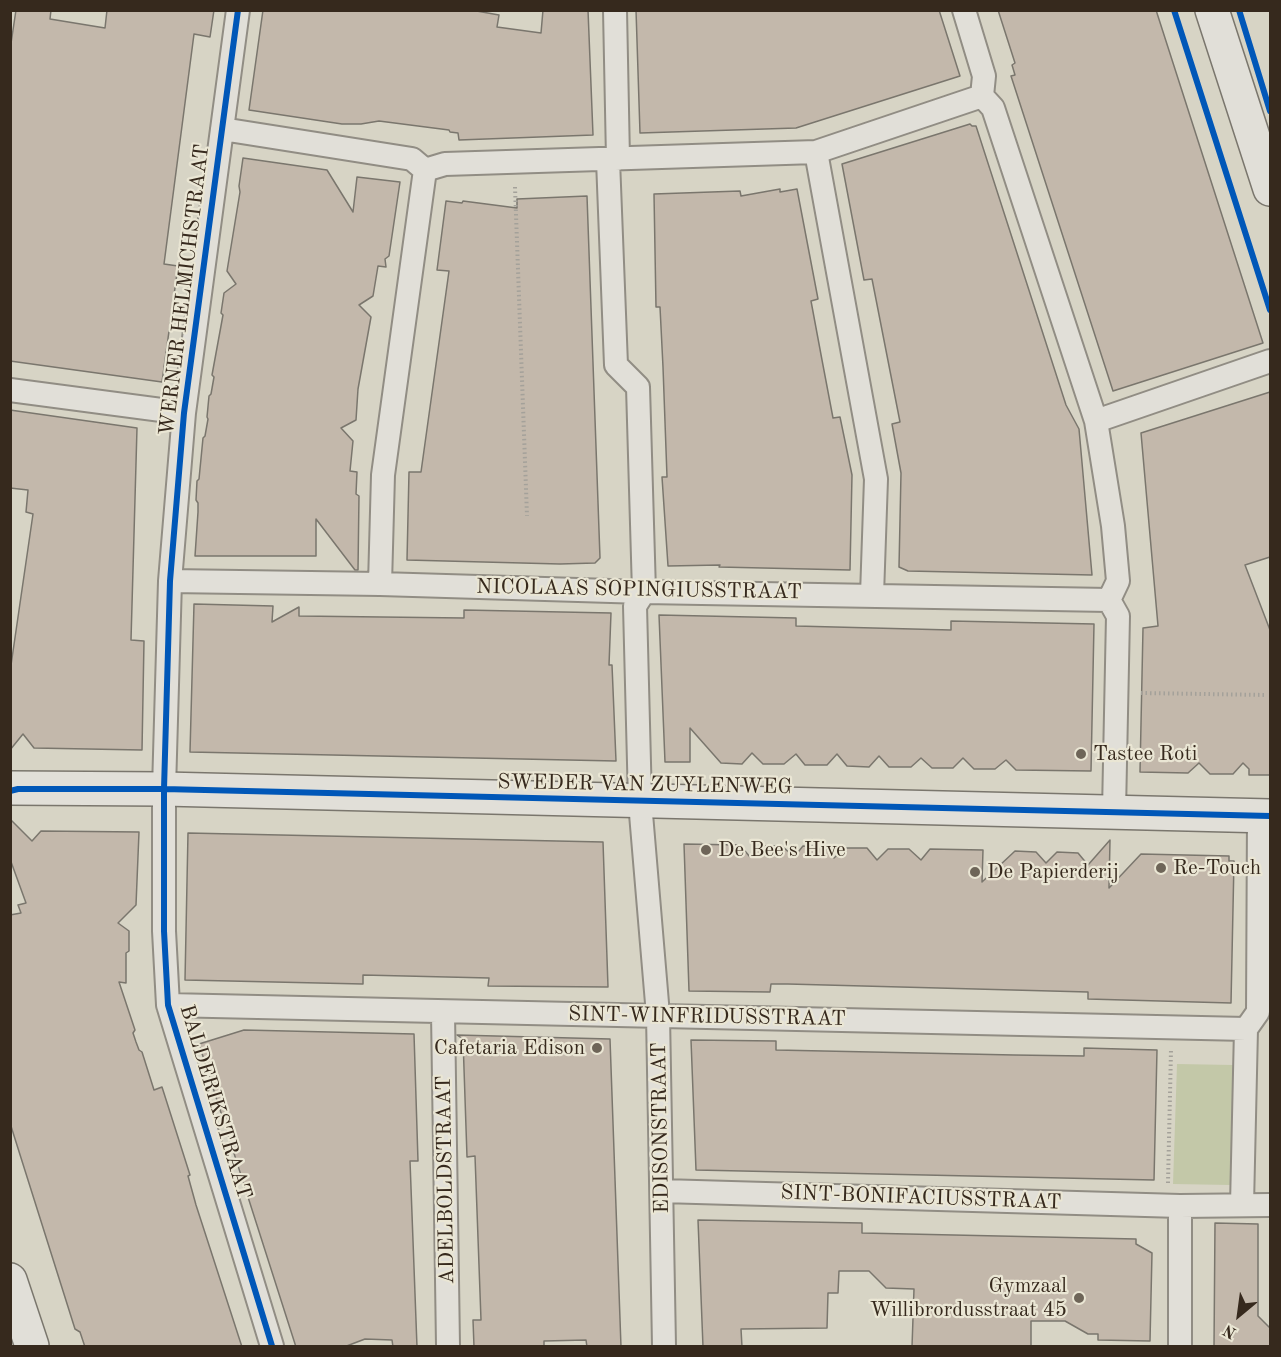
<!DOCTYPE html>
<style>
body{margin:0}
#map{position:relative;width:1281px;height:1357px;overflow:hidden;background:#d7d4c5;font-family:"Old Standard TT",serif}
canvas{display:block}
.frame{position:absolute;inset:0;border:12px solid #36291d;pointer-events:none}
.north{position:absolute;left:1209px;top:1285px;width:60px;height:60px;-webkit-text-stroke:4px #eae6d4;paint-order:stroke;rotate:209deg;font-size:16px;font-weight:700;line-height:24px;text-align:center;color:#36291d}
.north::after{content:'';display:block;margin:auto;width:21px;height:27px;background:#36291d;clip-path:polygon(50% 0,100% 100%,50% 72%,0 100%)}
</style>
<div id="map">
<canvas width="1281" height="1357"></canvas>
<div class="frame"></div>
<div class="north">N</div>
</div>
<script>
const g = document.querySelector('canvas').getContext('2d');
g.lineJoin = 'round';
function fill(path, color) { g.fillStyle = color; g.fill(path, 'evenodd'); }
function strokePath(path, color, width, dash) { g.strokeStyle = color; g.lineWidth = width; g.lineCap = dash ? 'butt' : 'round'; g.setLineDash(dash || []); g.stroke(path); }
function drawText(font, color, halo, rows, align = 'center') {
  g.font = font + ' "Old Standard TT",serif'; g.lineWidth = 4.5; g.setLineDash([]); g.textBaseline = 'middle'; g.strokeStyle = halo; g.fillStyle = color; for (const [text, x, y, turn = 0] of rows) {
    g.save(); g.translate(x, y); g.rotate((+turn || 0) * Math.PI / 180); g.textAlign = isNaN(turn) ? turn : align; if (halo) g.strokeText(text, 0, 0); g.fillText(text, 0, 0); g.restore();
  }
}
fill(new Path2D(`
 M1177,1064L1233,1065L1231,1185L1173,1184Z`), '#c3c8a8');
const building = new Path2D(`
 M16,10H51L50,19L105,28L107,10H214L210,37L194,34L164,264L178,266L162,382L10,361V50Z
 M263,10H471L499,15L497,27L541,33L543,10H588L593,135L459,140L458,133L450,132L449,130L379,121L361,124H342L249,110Z
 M636,10H939L960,76L796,128L640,133Z
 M998,10H1156L1263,343L1113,391L1011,76L1015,75L1012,65L1015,63Z
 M970,124L972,126H976L1066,405L1079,429L1092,575L908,571L899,567L901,473L892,424L900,422L872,279L864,280L842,164Z
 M243,158L327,170L353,212L357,177L400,182L389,256L385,259L386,267L378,266L373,296L359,305L371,317L358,389L356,420L341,428L353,441L350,471L357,472L356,494L359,496L358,570H355L316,519V556H195L198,512V503L196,500L197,481L199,479L203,438L205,436L208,419L207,417L209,396L211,394L214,377L212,375L223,315L221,313L224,293L236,284L227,271L240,192L239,186Z
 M780,189V192L797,189L818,299L811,301L822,360L833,418L840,417L852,475L850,570L719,567L720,565L668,566L662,477H667L663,367L660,307H656L654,194L740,191L741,196Z
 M587,196L600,558L595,563L560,564L407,560L409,472H421L449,271L437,270L446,201L462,203L463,201L517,208V199Z
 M1270,392V557L1245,565L1270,630V775H1249V769L1243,763L1233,774H1210L1199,763L1188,773L1140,772L1143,628L1158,626L1141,433Z
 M10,410L137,428L131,640L144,641L142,750L34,748L23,734L10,750V672L33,514L26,512L28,490L10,488Z
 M194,604L273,606L272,622L299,607V616L464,618V610L611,613L609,665H612L616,761L190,752Z
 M659,615L796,618V626L951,630V621L1094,624L1091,771L1016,770L1006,760L995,769H974L963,758L953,768H932L921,758L911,767H889L879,756L869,767L847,766L837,754L827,765H805L796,754L784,764H763L752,753L742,764L721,763L690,728V762H665Z
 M10,819L32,841L41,831L139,832L136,905L118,923L129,931V951L126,953V983L119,982L135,1030L133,1033L136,1042L139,1050L142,1052L154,1090L162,1087L190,1175L188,1176L196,1205L242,1347H85L80,1332L75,1329L10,1123V915L21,913L18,905L26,903L10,859Z
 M188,833L603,842L608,987L488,986L489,978L363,975V984L185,980Z
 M1110,840L1109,888L1141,854L1229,856V861H1234L1231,1003L1088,999V992L788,984H771L770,992L689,991L684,844L740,845L750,857L761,846H782L794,857L803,846L825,847L834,858L845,848H867L877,860L888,849H909L921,860L930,849L983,850L982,882L1015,851L1036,852L1046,863L1057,852L1078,853L1088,865Z
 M244,1030L414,1034L418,1161H410L417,1347H393L392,1340L365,1339L344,1347H296L199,1044Z
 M457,1035L610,1039L621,1347H587L586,1340L544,1341V1347H474L473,1320H481L475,1156L467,1157L463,1039Z
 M691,1040L776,1041V1050L1014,1055L1084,1056V1048L1157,1050L1154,1180L696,1170Z
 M698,1220L862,1223V1233L1136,1239V1244L1152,1253L1150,1341L1098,1340V1334H1088L1065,1321H1031V1347H912L914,1289L886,1288L869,1271H839L838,1293H828L827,1328L741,1329L742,1347H703Z
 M1215,1223L1258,1224V1316L1270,1328V1347H1214Z`);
fill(building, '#c3b8ab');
strokePath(building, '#7a766d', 1.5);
const street = new Path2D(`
 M238,10L184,413L170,581L164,789V931L168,1005L272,1346
 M615,10L618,159
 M964,10L984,76L982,96L993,108L1096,421L1113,526L1118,581L1109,600L1118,616L1114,811
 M222,129L412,159L425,170L445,164L816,152L982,96
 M816,152L876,479L872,595
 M608,160L616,365L638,387L644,592L635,606L640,802L658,1015L664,1346
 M10,390L184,413
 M1096,421L1270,361
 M170,581L380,584L644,592L1109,600
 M380,584L383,475L425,170
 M168,1005L1246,1029
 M443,1013L448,1346
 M662,1191L1180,1206
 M1242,1205L1246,1029L1258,1012L1259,816
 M1180,1346V1206L1270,1205`);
const secondary = new Path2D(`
 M1212,10L1270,189
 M10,788L164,789L1270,816
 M10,1280L32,1346`);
strokePath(street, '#918d84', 26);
strokePath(secondary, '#7a766d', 36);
strokePath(new Path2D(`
 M515,187L527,516
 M1141,693L1266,695
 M1168,1183L1171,1050`), '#a4a19a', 4, [1.5, 3]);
strokePath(street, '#e1dfd8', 22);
strokePath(secondary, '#e1dfd8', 33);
strokePath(new Path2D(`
 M238,10L184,413L170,581L164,789V931L168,1005L272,1346
 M1174,10L1270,310
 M1239,10L1270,111
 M10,791L18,789H164L1270,816`), '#0057b8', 6);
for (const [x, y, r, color] of [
 [1081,754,6,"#6e6558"],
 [706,850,6,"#6e6558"],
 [1161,868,6,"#6e6558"],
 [975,872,6,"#6e6558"],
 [597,1048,6,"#6e6558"],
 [1079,1298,6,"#6e6558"]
]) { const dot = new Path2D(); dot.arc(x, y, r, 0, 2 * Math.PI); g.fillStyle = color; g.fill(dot); strokePath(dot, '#eae6d4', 2); }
drawText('21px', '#36291d', '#eae6d4', [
 ["WERNER HELMICHSTRAAT",185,290,-83],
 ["NICOLAAS SOPINGIUSSTRAAT",639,590,1],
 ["SWEDER VAN ZUYLENWEG",645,785,1],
 ["SINT-WINFRIDUSSTRAAT",707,1017,1],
 ["BALDERIKSTRAAT",215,1102,73],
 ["EDISONSTRAAT",661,1128,-91],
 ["ADELBOLDSTRAAT",446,1180,-91],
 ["SINT-BONIFACIUSSTRAAT",921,1198,2]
]);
drawText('21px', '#36291d', '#eae6d4', [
 ["Tastee Roti",1093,754],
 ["De Bee's Hive",718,850],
 ["Re-Touch",1173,868],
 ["De Papierderij",987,872],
 ["Cafetaria Edison",585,1048,"right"],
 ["Gymzaal",1067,1286,"right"],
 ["Willibrordusstraat 45",1067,1310,"right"]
], 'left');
</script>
